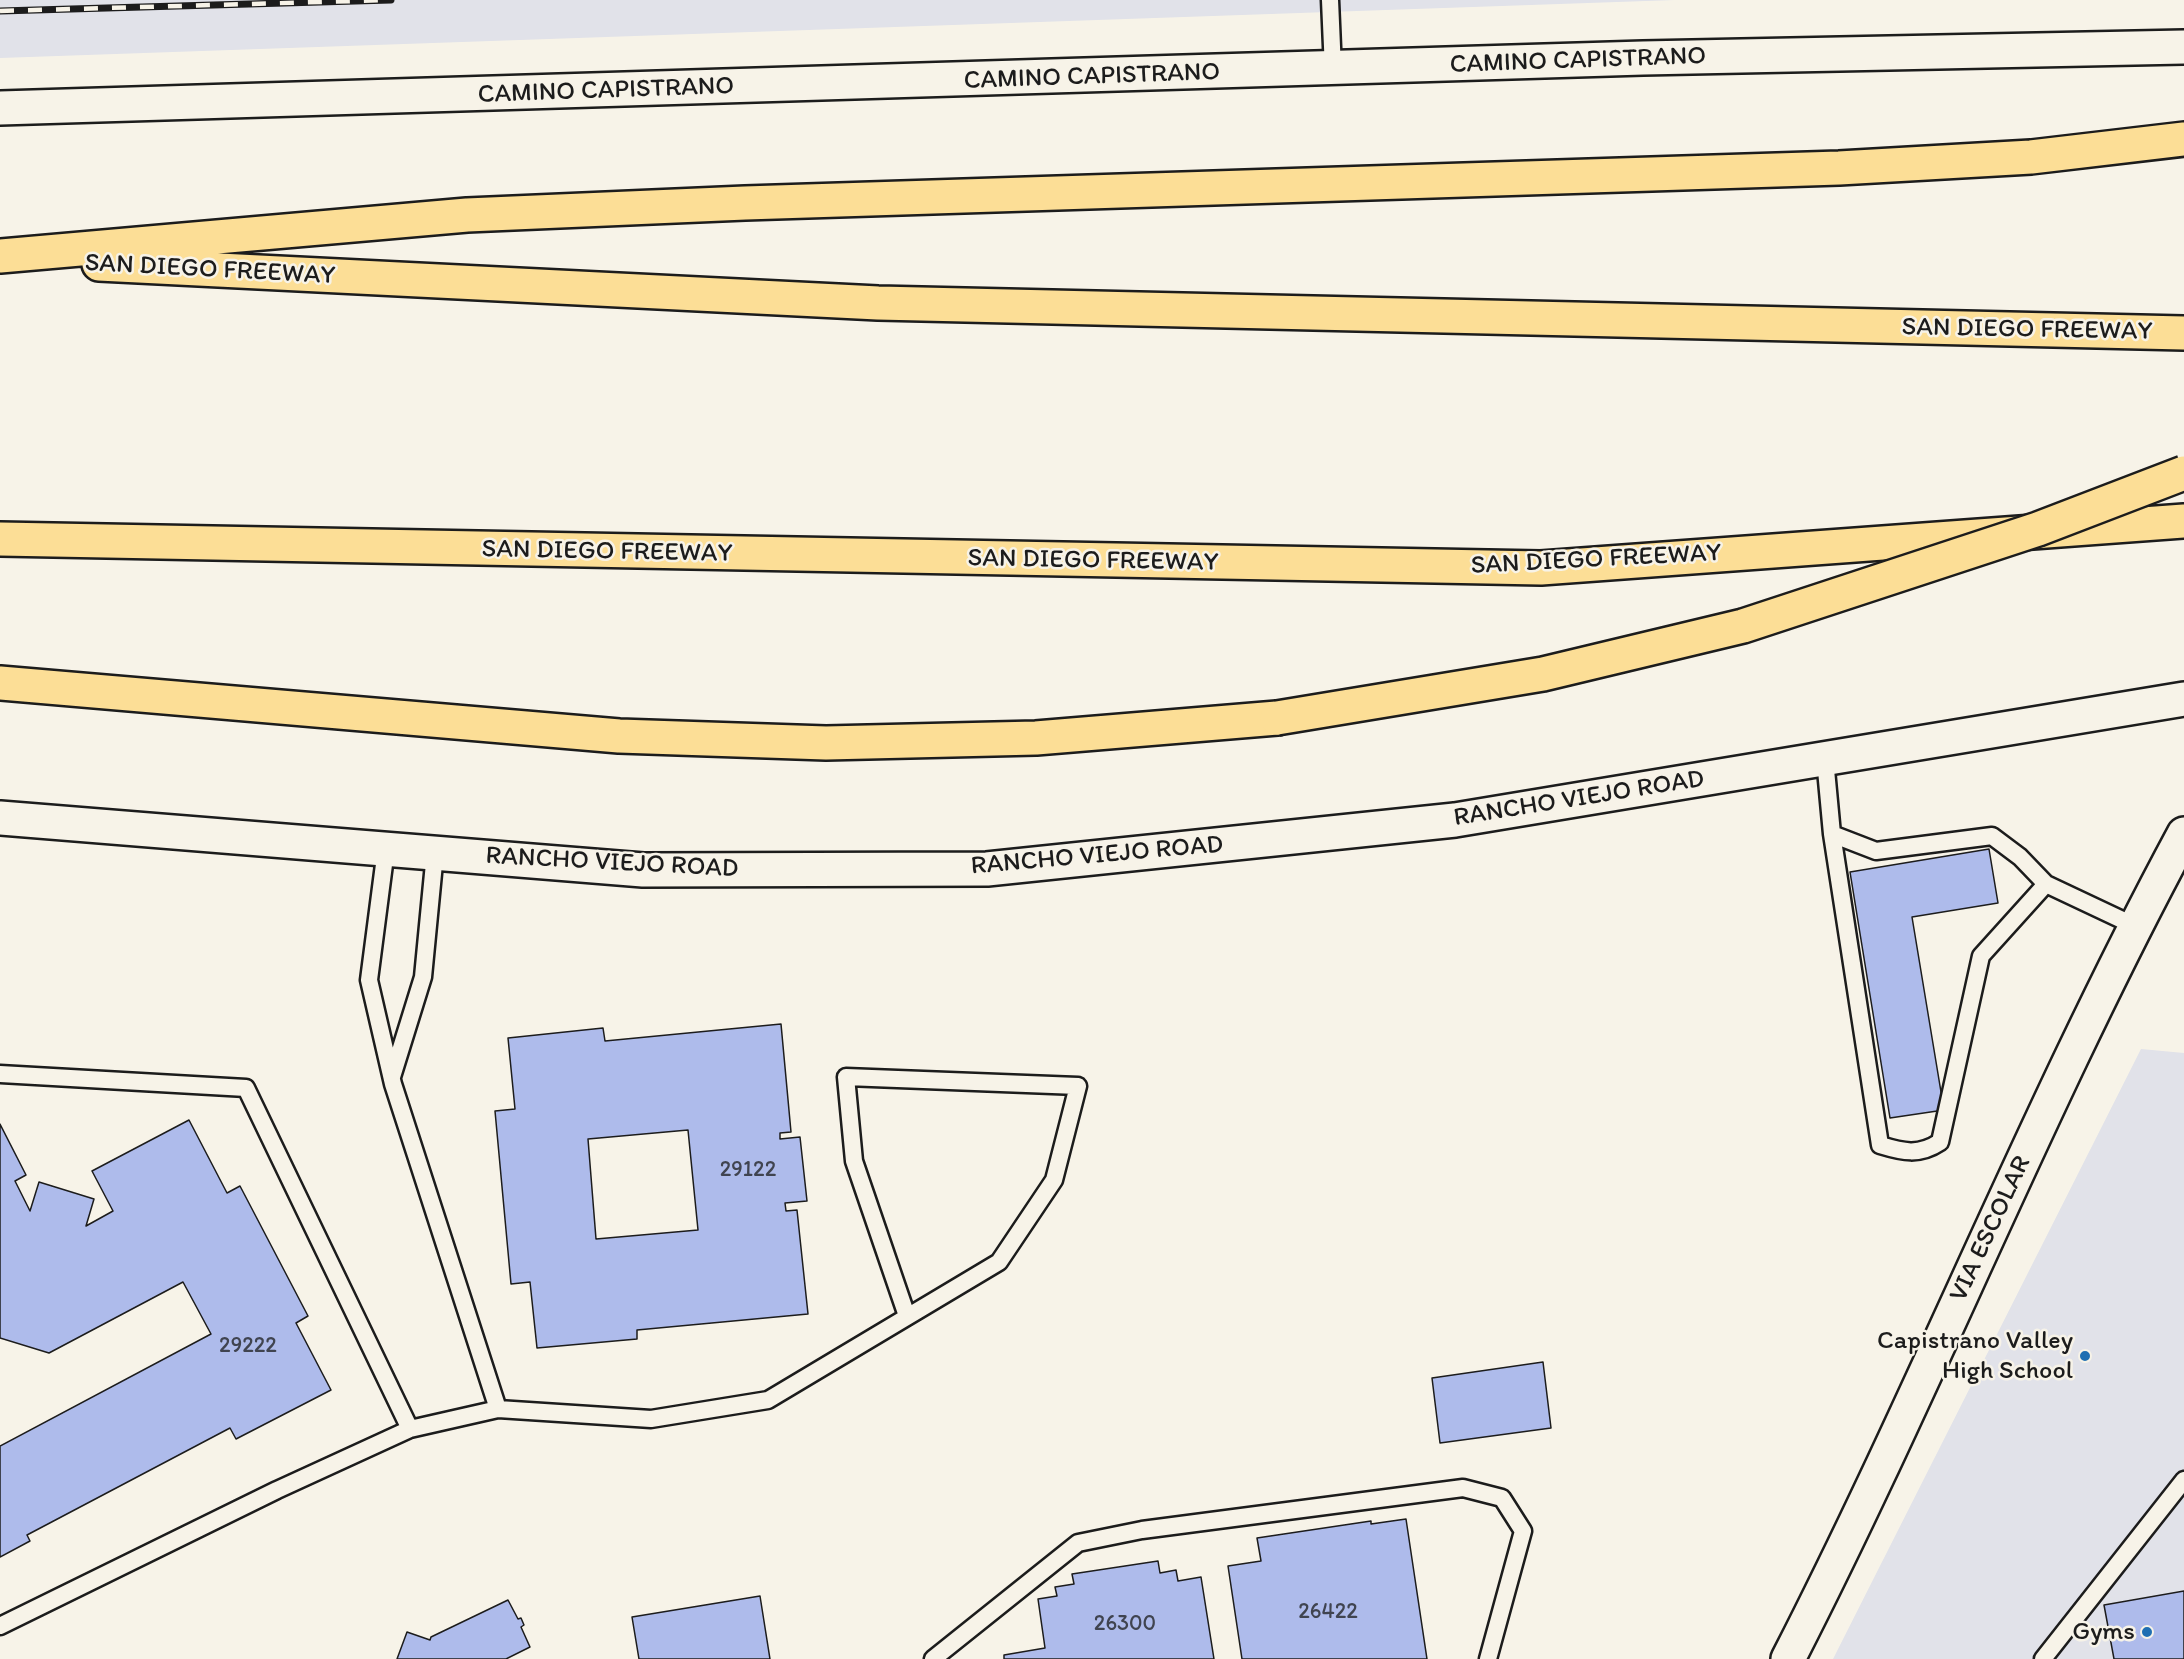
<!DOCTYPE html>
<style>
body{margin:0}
canvas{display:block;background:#f7f3e8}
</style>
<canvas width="2184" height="1659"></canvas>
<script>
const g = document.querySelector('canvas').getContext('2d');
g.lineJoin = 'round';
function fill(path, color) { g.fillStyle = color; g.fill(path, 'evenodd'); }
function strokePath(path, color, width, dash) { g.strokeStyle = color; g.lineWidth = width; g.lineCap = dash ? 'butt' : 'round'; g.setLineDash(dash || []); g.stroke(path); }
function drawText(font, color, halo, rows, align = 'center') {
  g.font = font + ' Itim,sans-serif'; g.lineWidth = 5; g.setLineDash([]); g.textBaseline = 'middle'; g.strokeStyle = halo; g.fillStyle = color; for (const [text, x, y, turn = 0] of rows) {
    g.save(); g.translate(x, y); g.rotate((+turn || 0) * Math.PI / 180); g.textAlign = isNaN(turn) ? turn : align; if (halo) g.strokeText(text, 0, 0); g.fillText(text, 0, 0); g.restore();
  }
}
fill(new Path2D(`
 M0,0H1675L0,58Z
 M2141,1049L2184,1053V1659H1833Z`), '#e1e2e9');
const building = new Path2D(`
 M1989,849L1998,903L1912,917L1944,1110L1890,1118L1850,872Z
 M781,1024L791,1132L780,1133V1139L800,1137L807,1201L785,1203L786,1211L797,1210L808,1314L637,1330V1339L537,1348L530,1282L511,1284L495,1111L515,1109L508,1038L603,1028L605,1041ZM688,1130L698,1230L596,1239L588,1139Z
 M189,1120L227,1193L240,1186L308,1316L296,1323L331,1390L236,1439L230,1428L27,1535L30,1541L0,1557V1446L211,1334L183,1282L49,1353L0,1338V1124L26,1175L15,1181L30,1211L39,1182L94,1199L86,1226L113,1211L92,1171Z
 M1543,1362L1551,1428L1440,1443L1432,1378Z
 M1406,1519L1427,1659H1242L1228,1566L1261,1561L1257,1538L1371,1521V1524Z
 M1158,1561L1160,1573L1176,1570L1178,1581L1201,1577L1214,1659H1004V1655L1045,1648L1038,1599L1057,1596L1055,1587L1074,1584L1072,1574Z
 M2184,1591V1659H2114L2104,1605Z
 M760,1596L770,1659H639L632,1617Z
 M508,1600L518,1619L521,1618L524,1625L521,1627L530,1647L506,1659H397L407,1632L430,1640L431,1637Z`);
fill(building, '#aebbeb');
strokePath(building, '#1c1c1c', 1.5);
const lane = new Path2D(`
 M1330,0L1333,70
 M1825,759L1832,834L1880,1145C1903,1152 1919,1156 1940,1142L1981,956L2046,884
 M1832,834L1876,851L1992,836L2020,857L2046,884L2135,926
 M386,849L369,980L393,1084L498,1409
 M0,1074L246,1088L410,1429
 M392,1077L423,977L435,853
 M0,1626L277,1490L410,1429L498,1409L651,1419L768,1400L999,1262L1054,1180L1078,1086L846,1077L854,1161L907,1316
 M933,1659L1078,1543L1142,1530L1463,1488L1502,1498L1523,1531L1488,1659
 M2043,1659L2184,1480`);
const street = new Path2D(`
 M1788,1659C1927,1388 2039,1103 2184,834`);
const secondary = new Path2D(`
 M0,108L1643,58L2184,47
 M0,818L643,870L987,869L1455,820L2184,699`);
const highway = new Path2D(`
 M0,256L467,215L745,203L1839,168L2031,157L2184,139
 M99,264L878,303L2184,333
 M0,539L1541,568L2184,521
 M0,683L619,736L826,743L1036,738L1277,718`);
strokePath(lane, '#1c1c1c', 21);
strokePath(street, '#1c1c1c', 38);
strokePath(secondary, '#1c1c1c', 38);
strokePath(highway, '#1c1c1c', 38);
strokePath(lane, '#f7f3e8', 16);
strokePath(street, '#f7f3e8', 33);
strokePath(secondary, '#f7f3e8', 33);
strokePath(highway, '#fcde96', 33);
const rail = new Path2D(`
 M0,11L391,0`);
strokePath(rail, '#1c1c1c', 7);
strokePath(rail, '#f7f3e8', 4.5, [14]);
const highwayBridge = new Path2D(`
 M1277,718L1543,674L1743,626L2038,529L2184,473`);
strokePath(highwayBridge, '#1c1c1c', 38, []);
strokePath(highwayBridge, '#fcde96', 33);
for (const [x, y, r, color] of [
 [2085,1356,6,"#1f6fb2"],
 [2147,1632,6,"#1f6fb2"]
]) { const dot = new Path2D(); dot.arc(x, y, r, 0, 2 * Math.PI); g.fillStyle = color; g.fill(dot); strokePath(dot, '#f7f3e8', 2); }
drawText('22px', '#404450', null, [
 ["29122",748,1170],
 ["29222",248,1346],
 ["26422",1328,1612],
 ["26300",1125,1624]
]);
drawText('26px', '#1c1c1c', '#f7f3e8', [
 ["CAMINO CAPISTRANO",1578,61,-2],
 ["CAMINO CAPISTRANO",1092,77,-2],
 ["CAMINO CAPISTRANO",606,91,-2],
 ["SAN DIEGO FREEWAY",210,270,3],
 ["SAN DIEGO FREEWAY",2027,330,1],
 ["SAN DIEGO FREEWAY",607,552,1],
 ["SAN DIEGO FREEWAY",1596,560,-3],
 ["SAN DIEGO FREEWAY",1093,561,1],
 ["RANCHO VIEJO ROAD",1579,799,-9],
 ["RANCHO VIEJO ROAD",1097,856,-5],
 ["RANCHO VIEJO ROAD",612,863,3],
 ["VIA ESCOLAR",1991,1229,-65]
]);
drawText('26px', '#1c1c1c', '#f7f3e8', [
 ["Capistrano Valley",2073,1341],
 ["High School",2073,1371],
 ["Gyms",2135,1632]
], 'right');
</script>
